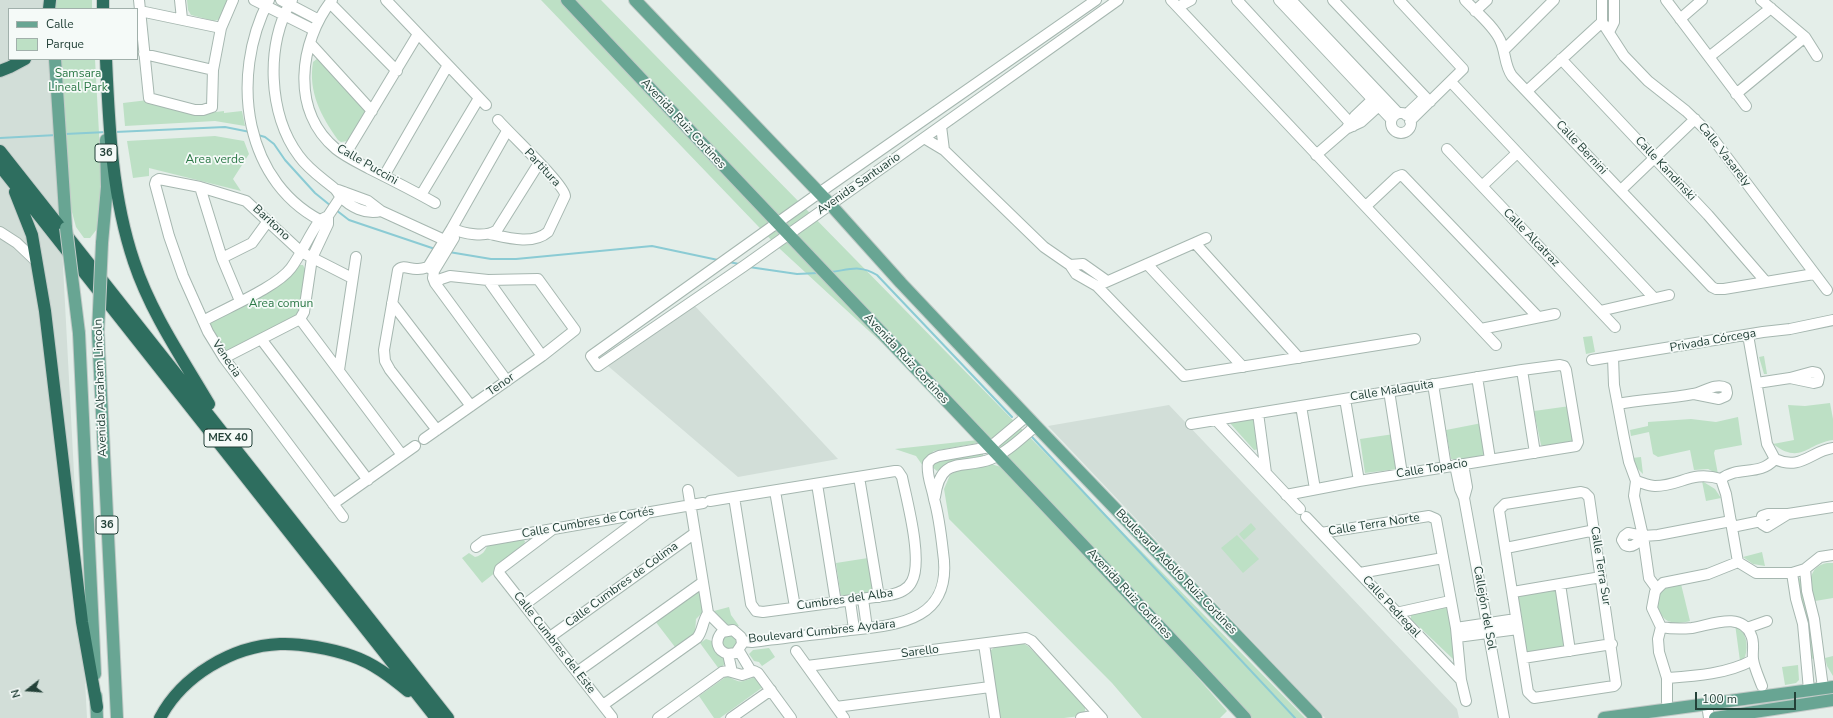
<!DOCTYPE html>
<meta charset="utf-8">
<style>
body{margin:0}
#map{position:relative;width:1833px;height:718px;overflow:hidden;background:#e4eee9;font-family:"Nunito Sans",sans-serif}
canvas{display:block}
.legend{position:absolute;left:8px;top:8px;width:130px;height:52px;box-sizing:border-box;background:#f5faf8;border:1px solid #a1b0ab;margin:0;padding:5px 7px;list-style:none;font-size:12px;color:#234138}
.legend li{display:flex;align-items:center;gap:8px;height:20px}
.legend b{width:20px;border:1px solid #a1b0ab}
.north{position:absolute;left:8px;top:670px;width:40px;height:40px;-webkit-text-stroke:3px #f5faf8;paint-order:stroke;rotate:253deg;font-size:11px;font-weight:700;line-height:16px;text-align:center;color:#234138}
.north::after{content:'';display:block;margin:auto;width:14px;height:18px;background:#234138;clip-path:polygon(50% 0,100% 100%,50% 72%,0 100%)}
.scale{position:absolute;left:1695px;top:692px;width:101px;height:18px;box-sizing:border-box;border:2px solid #234138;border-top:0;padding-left:5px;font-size:12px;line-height:14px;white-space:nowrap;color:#234138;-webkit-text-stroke:3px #f5faf8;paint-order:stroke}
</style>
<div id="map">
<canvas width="1833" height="718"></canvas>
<ul class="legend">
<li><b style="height:5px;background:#68a593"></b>Calle</li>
<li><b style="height:11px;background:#bde0c5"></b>Parque</li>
</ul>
<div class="north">N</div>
<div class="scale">100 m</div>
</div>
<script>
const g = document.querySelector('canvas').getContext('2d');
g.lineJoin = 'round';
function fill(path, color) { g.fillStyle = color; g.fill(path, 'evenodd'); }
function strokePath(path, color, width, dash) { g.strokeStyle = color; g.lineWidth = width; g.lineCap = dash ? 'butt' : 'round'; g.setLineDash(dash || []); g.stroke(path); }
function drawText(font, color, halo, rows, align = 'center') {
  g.font = font + ' "Nunito Sans",sans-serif'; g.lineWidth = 3.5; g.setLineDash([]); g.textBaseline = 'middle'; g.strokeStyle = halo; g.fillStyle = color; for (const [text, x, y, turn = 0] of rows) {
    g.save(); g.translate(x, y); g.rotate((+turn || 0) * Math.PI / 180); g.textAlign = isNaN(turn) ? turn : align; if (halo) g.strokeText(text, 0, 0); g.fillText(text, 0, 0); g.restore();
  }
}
fill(new Path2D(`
 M0,0H49L50,9H9V59H52L87,718H0Z
 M695,306L838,459L738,477L608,366Z
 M1169,405L1457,709L1459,718H1325L1048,426Z`), '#d2ded8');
fill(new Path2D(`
 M55,0H92V9H56Z
 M187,0H229L221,19L214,21L191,15L188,10Z
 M541,0H601L1305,718H1252L1008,461L1227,711L1220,718H1142L1112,683L949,519L944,489L950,475L958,470L991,464L1001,467L997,449L780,249Z
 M318,58L368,110L348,141L341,142L338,140C321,116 308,92 313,62Z
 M59,59H95L102,189L97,229L90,238H84L76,227L69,201Z
 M148,100L208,113L224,111V113L242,111L245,126L215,121L125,126L123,103Z
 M215,136L244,141L249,154L233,179L241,191L149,168V176L133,178L127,141Z
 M300,265H303L306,271L300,310L293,318L226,352L209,322Z
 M1592,336L1595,352L1586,354L1583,337Z
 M1764,356L1767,374H1764L1759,357Z
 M1830,403L1833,419V440C1806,444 1801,465 1773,444L1794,440L1788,405L1805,406Z
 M1570,406L1573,441L1544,446L1541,445L1534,411Z
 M1738,417L1742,445L1715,450L1714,453L1718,474L1708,469L1694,470L1690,450L1658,457L1653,454L1649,432L1631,436L1630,430L1648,426V422L1691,419L1716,422Z
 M1256,418L1260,449L1254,450L1229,422Z
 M1482,423L1488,455L1456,460L1451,459L1446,430Z
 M1394,434L1398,469L1365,473L1360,439Z
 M978,440V443L934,451L927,457L923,466L916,456L895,449Z
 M983,453V456L951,462L937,471L932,467L933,461Z
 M1641,457L1643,474L1637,468L1632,458Z
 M1702,481L1715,489L1721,498L1706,501Z
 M1251,523L1256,529L1244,540L1239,534Z
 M1237,535L1259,559L1243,573L1221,548Z
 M521,538L525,541L524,545L496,572L482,583L462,558L469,553L475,557C483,555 485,551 488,544Z
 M1762,552L1765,566L1753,564L1743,557Z
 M868,558L873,591L871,593L841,597L836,563Z
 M1827,563H1833V598L1815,601C1807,587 1808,566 1827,563Z
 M1800,578L1812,628L1814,658L1810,660L1798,579Z
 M1560,584L1570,651L1523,658L1513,592Z
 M1681,584L1690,621C1683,623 1675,624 1668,621C1658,616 1652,596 1663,588C1667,585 1676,585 1681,584Z
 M697,592L700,593L705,610L696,619L695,634L675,647L655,621Z
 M1445,606L1449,607L1455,659H1453L1411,619V615Z
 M729,607L731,615L739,626L728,625L714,611Z
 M1735,624C1746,632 1749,644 1745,657L1740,661Z
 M721 642a8 8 0 1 1 16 0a8 8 0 1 1-16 0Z
 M706,639L712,641C714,654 722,654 726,663L719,669L700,643Z
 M1022,643L1028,646L1085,704V711L1080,716L1064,718H998L990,651L995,647Z
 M769,648L775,657L762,666L759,662L754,661L749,654L753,650Z
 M1833,656V676L1827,666L1825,658Z
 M1798,665L1799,680L1796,683L1785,685L1782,667Z
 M727,676C744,685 740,681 756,677L763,687L720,718H714L699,696Z`), '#bde0c5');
strokePath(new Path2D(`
 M115,132L225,127L250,132
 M65,134L107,132
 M258,135L265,137L274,144L285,160L315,193L331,206
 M0,138L57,135
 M336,210L349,220L435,249
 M449,252L491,259H516L652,246L718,260
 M729,262L739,264
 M749,267L797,274L818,273
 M831,272C848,270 860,264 877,275L1012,417
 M1032,437L1295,718`), '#8bcbd4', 2);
const minor = new Path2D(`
 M139,0L149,98L195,110H203L212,107L213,70L221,28L233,0
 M180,0L182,19
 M254,0L314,30
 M269,0C229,76 243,186 328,224
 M281,0L319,20
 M292,0C265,43 268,115 299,156C309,170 322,178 335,189C337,191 338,193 340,196C350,207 366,215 381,211
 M332,0C299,42 290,111 336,149C346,157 359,163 370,169C392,180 414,191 435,203
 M386,0L486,105
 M1096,0L819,193L591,356L598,366L744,266L1118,0
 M1171,0L1496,345
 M1237,0L1353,126
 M1279,0L1391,119
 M1291,0L1398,113
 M1333,0L1430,102
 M1399,0L1463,69L1410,121
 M1465,0C1476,12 1493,25 1500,40C1506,52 1504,65 1512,76L1712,287L1716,289H1724L1814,274
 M1602,0V22L1624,56L1648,81L1686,111L1708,132L1827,290
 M1666,0L1746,106
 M1761,0L1805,37L1817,56
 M330,3L397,71
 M1178,7L1191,0
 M140,11L221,28
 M1475,11L1487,0
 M1680,19L1702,0
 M1609,32L1614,22V0
 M310,43L372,111
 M1504,50L1554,0
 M144,54L213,70
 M1709,57L1771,8
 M1561,59L1708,215L1766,282
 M1451,82L1654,298
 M1527,91L1602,22
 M1736,94L1805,37
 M1391 123a10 10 0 1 1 20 0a10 10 0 1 1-20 0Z
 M1406,115L1425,97
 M941,126L944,150
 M1348,128L1361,122L1383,102
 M924,138L944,150L1044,247L1070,265L1076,274L1097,286L1184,376L1415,339
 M1447,149L1615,327
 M345,155L418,34
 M1316,155L1346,129L1355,116L1376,96
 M384,176L448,65
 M1482,186L1517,153
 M200,187L222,258L240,301
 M338,190L368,201L381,211L451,243
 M1621,190L1695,119
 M421,195L479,98
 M1366,206L1397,177L1402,175L1538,317
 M452,228C463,234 486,238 497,230L539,163
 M0,232L17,243L37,262
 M490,234C508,238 533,245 548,232L565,196C566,186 508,132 498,120
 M1195,243L1299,358
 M222,258L252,243L268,221
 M1147,264L1243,367
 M1070,265L1083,264L1107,281
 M428,267L452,228L507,131
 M434,271L454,238
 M488,280L542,356
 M1097,286L1206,238
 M392,303L471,406
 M1600,311L1669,295
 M300,319L402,455
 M203,321C226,308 277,287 291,268C302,253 309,235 320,220L328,216L344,192
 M1481,329L1555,314
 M1748,335L1767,444L1775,459
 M261,339L368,480
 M1613,357L1614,385L1624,438L1629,462L1636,481L1634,496L1643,536L1649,578L1657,589L1655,592L1652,608L1661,627L1658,639L1659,652L1667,678V702
 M224,358L300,319L304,312L312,258L328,224V218
 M1592,360L1763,332L1790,329L1833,320
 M339,370L356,257
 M1522,370L1535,453
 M1477,377L1490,459
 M1757,383L1790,378L1812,372L1817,373L1819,377L1818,382L1814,383L1790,378
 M1433,384L1446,467
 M1389,391L1402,474
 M1345,399L1359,481
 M1618,404C1643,399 1668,399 1693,394C1702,393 1716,382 1726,388L1727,393L1726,396L1719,399L1694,394
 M1301,406L1315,489
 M1258,413L1266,473
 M1216,420L1300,509
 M1191,424L1522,370L1560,365L1564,366L1566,370L1578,442L1576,446L1359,481L1286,495
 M437,430L390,370L385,361L384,350L398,270C404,264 410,270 418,269C421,269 425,268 428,267L434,271L433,278L435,283L507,381
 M424,439L542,356L575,330L538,279L488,280L450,276L441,279L435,283
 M1775,459C1801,471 1811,451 1833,448
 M1463,464L1467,487L1464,498
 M1455,465L1460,489L1464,498L1504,718
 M859,477L879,597
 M1721,479L1726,494L1738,562
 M1636,481C1643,483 1649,486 1655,486C1681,486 1691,470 1721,479C1739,465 1759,477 1775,459
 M817,484L836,603
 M688,490L708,613
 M775,491L795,607
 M1581,492L1585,493L1589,497L1616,684L1614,686L1534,698L1528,692L1499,510L1505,504Z
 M935,497C941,454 963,470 991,459C1008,452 1022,437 1036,426
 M710,501L734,497L895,471H898L902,477C907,501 923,560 912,581C908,590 899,593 890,595L763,612L756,611L751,604L734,497
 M333,504L415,446
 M343,517L224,358L208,332L183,276L169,236L155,184L156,181L159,179L200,187L246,201L301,252L352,278
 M1306,517L1461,680
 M1761,521L1762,524L1767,527L1788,514L1833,507
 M1761,521L1762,516L1768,514H1788
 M1732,527L1761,521
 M553,529L500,569L499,573L612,717
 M1321,533L1429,516L1436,519L1456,628L1461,680L1466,701
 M1643,536C1638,542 1633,549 1625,545L1622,540L1624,536L1628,533L1643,536L1658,535L1731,521
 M476,547L484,541L703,503
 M1506,548L1595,530
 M1805,569L1807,591L1814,619L1823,688
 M1360,573L1443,558
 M1792,573L1796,599L1803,624L1809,690
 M1560,584L1570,651
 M1657,589L1663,583L1708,574L1738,562L1756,573H1792L1805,569L1820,557L1833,555
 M1513,592L1601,577
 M863,599L867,628
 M850,601L854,629
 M524,605L646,514
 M708,613L725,630
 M1396,613L1450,601
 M1661,627C1672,629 1681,629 1692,628C1711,625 1741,611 1751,635C1755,643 1752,651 1753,659C1754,667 1759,678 1762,686
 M1456,628L1516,619
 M1747,628L1767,621
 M550,637L695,533
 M1457,637L1518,629
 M742,641L752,642C782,638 812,635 842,631C894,625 954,624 943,552C941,534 939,516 934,499C932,487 926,475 928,463L932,459L939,456L990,447L1027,416
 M984,644L995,718
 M739,651L751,671
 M796,651L844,718
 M728,654L736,653L742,644L741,637L733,630L722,632C714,641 717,651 728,654L732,672
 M1523,658L1612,644
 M807,666L1026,638L1032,641L1102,718
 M577,672L703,582
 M1667,678C1696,676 1727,674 1753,660
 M1707,704L1709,718
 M603,705L697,638C703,631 702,622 708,613
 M836,707L990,687
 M658,718L722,672L728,671L742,675L754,671L758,673L791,718
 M731,718L771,690
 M1081,718L1099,715`);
const major = new Path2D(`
 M567,0C792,240 1021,477 1245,718
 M635,0L830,204L901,283L1036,426L1316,718
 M55,59L66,228
 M102,243L107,187L106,140
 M98,332L117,718
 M79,333L95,674
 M96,696L97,718
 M1604,718L1833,687
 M1715,718L1833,700`);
const highway = new Path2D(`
 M103,0V9
 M49,9L50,0
 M106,59C109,127 112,197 134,262C151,313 182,358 209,404
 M0,71L10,67L25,59
 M0,151L448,718
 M0,166L436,718
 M15,192L32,235L45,311L82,622L97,707
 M160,718C182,676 232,646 280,644C300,643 332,649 352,656C373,663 391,677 408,691`);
strokePath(minor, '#a6b7b0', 12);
strokePath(major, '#c1cac7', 14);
strokePath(highway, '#c1cac7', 14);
strokePath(minor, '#fff', 10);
strokePath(major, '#68a593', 12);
strokePath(highway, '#2e6e5f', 12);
const majorBridge = new Path2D(`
 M66,228L79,333
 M98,332L102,243`);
strokePath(majorBridge, '#c1cac7', 14, []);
strokePath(majorBridge, '#68a593', 12);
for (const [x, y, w] of [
 [106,153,22],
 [228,438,48],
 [107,525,22]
]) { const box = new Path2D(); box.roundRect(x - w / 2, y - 9, w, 18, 3); g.fillStyle = '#f5faf8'; g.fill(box); strokePath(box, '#234138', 1); }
drawText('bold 11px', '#234138', null, [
 ["36",106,153],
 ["MEX 40",228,438],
 ["36",107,525]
]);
drawText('12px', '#2c7947', '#f5faf8', [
 ["Samsara",78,74],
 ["Lineal Park",78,88],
 ["Area verde",215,160],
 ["Area comun",281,304]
]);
drawText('12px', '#234138', '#f5faf8', [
 ["Avenida Ruiz Cortines",683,124,47],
 ["Calle Bernini",1581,148,47],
 ["Calle Vasarely",1724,155,52],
 ["Calle Puccini",367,165,30],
 ["Partitura",542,168,47],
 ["Calle Kandinski",1665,169,47],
 ["Avenida Santuario",859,184,-35],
 ["Baritono",271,223,43],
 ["Calle Alcatraz",1531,238,46],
 ["Privada Córcega",1713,341,-10],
 ["Venecia",226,359,56],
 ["Avenida Ruiz Cortines",906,359,47],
 ["Tenor",501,385,-35],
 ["Avenida Abraham Lincoln",101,388,-92],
 ["Calle Malaquita",1392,391,-9],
 ["Calle Topacio",1432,469,-9],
 ["Calle Cumbres de Cortés",588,523,-10],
 ["Calle Terra Norte",1374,525,-9],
 ["Calle Terra Sur",1600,566,81],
 ["Boulevard Adolfo Ruiz Cortines",1176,572,46],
 ["Calle Cumbres de Colima",622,585,-36],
 ["Avenida Ruiz Cortines",1129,594,47],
 ["Cumbres del Alba",845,600,-8],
 ["Calle Pedregal",1391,607,47],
 ["Callejón del Sol",1484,608,80],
 ["Boulevard Cumbres Aydara",822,632,-6],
 ["Calle Cumbres del Este",554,643,52],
 ["Sarello",920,652,-7]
]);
</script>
